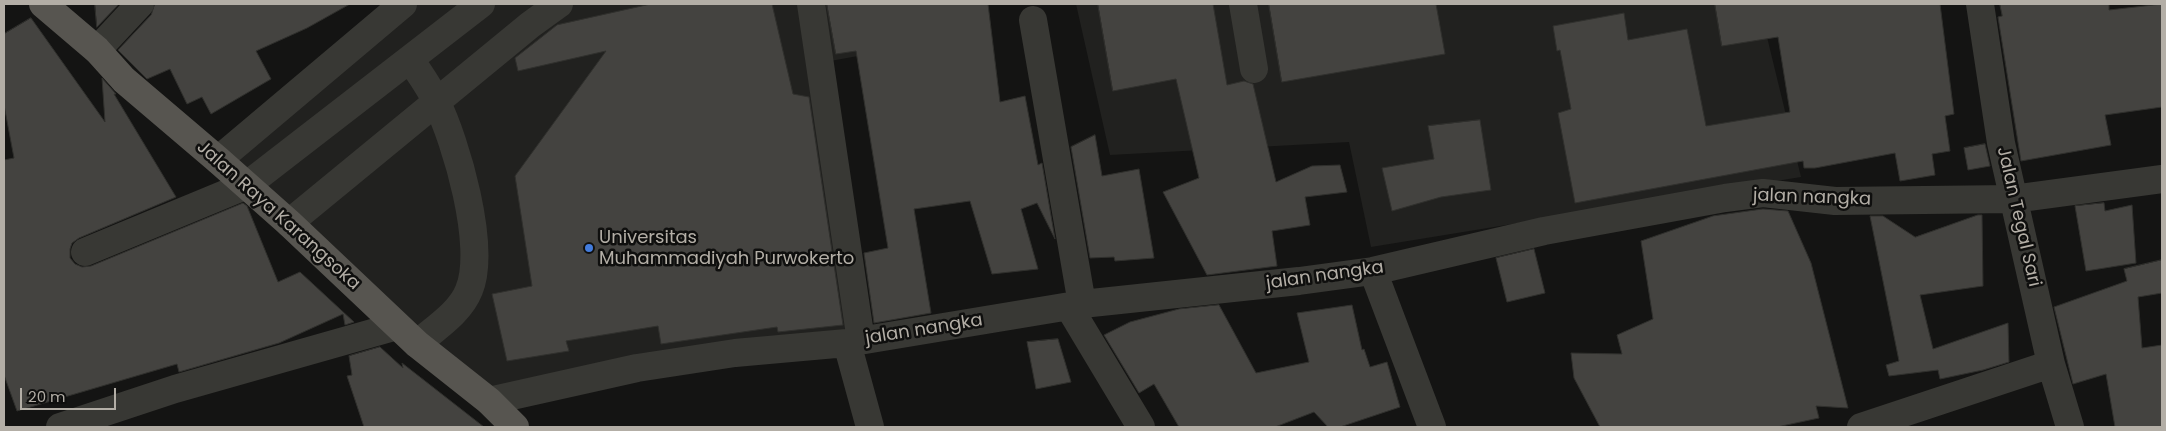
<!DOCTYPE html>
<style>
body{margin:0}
#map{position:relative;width:2166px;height:431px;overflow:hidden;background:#141413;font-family:Poppins,sans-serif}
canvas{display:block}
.frame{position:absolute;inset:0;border:5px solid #b3aea6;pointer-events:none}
.scale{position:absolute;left:20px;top:388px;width:96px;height:22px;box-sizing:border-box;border:2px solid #b3aea6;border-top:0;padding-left:6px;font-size:15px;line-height:18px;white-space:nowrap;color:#b3aea6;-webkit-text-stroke:4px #0f0f0e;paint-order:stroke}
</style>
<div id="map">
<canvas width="2166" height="431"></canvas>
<div class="frame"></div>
<div class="scale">20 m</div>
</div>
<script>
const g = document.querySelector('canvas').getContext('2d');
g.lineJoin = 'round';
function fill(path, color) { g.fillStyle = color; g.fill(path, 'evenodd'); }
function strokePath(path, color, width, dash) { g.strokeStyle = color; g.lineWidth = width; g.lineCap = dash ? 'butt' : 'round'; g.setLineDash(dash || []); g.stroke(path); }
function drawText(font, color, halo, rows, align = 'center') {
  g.font = font + ' Poppins,sans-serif'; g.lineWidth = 5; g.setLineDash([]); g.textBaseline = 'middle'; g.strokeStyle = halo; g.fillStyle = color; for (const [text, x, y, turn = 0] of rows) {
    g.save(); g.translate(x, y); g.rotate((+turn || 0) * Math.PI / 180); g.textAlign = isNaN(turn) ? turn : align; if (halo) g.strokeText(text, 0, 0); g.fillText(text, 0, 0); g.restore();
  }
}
fill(new Path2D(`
 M411,4H964L973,35L825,62L865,336L490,389L225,160Z
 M1076,4H1759L1801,177L1371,247L1349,142L1110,155Z`), '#21211f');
const building = new Path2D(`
 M95,4H119L97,27Z
 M155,4H350L307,28L256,51L271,79L211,114L202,97L187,104L170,69L147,79L118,50L151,15Z
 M651,4H772L793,94L809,97L843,325L778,332L777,327L661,344L658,326L566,341L569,351L507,361L492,294L532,286L515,176L606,51L518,71L515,58L557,25Z
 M827,4H988L1000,102L1025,96L1038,165L1042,163L1055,239L1037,203L1021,209L1038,269L992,274L970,201L914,209L931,313L874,323L864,253L888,248L856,51L836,54Z
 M1098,4H1213L1227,85L1244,81L1253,84L1276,182L1312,166L1340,165L1347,192L1305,197L1310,225L1272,231L1277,266L1207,275L1163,192L1199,178L1176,79L1113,91Z
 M1269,4H1436L1445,54L1282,82Z
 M1715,4H1940L1954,114L1945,116L1950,151L1932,154L1935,175L1900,181L1895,153L1815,168H1804L1803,161L1575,203L1558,113L1571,109L1560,50L1557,51L1553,26L1624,13L1628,40L1687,29L1706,126L1790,112L1778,37L1722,46Z
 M2000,4H2109V10L2162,4V107L2105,115L2111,145L2021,161L1998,17L2002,16Z
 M31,18L105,122L102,78L116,94H114L176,197L79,238L72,243L70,249V258L75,264L82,267L91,266L243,203L247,206L278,282L300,272L354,322L345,325L343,314L279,343L179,372L177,364L17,411L4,375V160L14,158L4,105V34Z
 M1480,120L1491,190L1441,197L1392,211L1382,168L1434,159L1428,126Z
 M1095,135L1102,176L1139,169L1154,258L1115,261L1114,257L1090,258L1071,147Z
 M1985,144L1990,166L1968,170L1964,148Z
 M2104,203L2105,211L2132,205L2136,263L2086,271L2075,206Z
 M1763,209L1788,211L1811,263L1848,408L1816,406L1819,418L1777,427H1600L1574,378L1571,353L1622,354L1617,335L1653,319L1641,241L1713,216Z
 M1978,215H1982L1983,286L1920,295L1933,349L2008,323L2009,362L1983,370L1940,379L1938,370L1889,376L1886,365L1899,361L1870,216H1883L1915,237Z
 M1534,249L1545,293L1507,302L1496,258Z
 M2162,260V293L2138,297L2142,348L2162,345V427H2115L2106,374L2073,384L2054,307L2127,281L2124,269Z
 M1219,305L1256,373L1309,362L1297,313L1352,305L1362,350L1364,349L1370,367L1387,362L1400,407L1340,427H1328L1314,412L1275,427H1179L1154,384L1139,393L1104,335L1130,322L1179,309Z
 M1058,339L1071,382L1036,389L1027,342Z
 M380,347L403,368L402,363L484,427H364L347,376L352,375L349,356Z`);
fill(building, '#444340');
strokePath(building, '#30302d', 1);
strokePath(new Path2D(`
 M811,4L861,341
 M1243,4L1254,69
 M1980,4L2001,143L2051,364L2070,427
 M1033,20L1082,304
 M97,50L140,4
 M410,59C419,73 429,86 436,101C456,141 487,247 469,290C460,313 435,328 417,344
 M218,160L403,4
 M289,223L530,25L559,4
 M85,252L247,185L481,4
 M1373,271L1432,427
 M1069,307L1141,427
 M847,343L870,427
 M489,401L637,368L735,353L847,343L1082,304L1299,281L1373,271L1544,231L1725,198L1763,193L1835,201L2013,199L2162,179
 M60,427L175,389L397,326
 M1861,427L2051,364`), '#383834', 28);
strokePath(new Path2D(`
 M43,4L97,50L124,80L218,160L289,223L417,344L489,401L515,427`), '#575550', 28);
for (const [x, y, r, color] of [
 [589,248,5,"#437cdc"]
]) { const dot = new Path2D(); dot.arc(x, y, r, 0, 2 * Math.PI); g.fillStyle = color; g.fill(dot); strokePath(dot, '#0f0f0e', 2); }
drawText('18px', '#b3aea6', '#0f0f0e', [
 ["jalan nangka",1812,198,2],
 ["Jalan Raya Karangsoka",278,216,42],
 ["Jalan Tegal Sari",2018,217,77],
 ["jalan nangka",1325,276,-8],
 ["jalan nangka",924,330,-9]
]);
drawText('18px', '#b3aea6', '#0f0f0e', [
 ["Universitas",599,238],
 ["Muhammadiyah Purwokerto",599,259]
], 'left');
</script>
